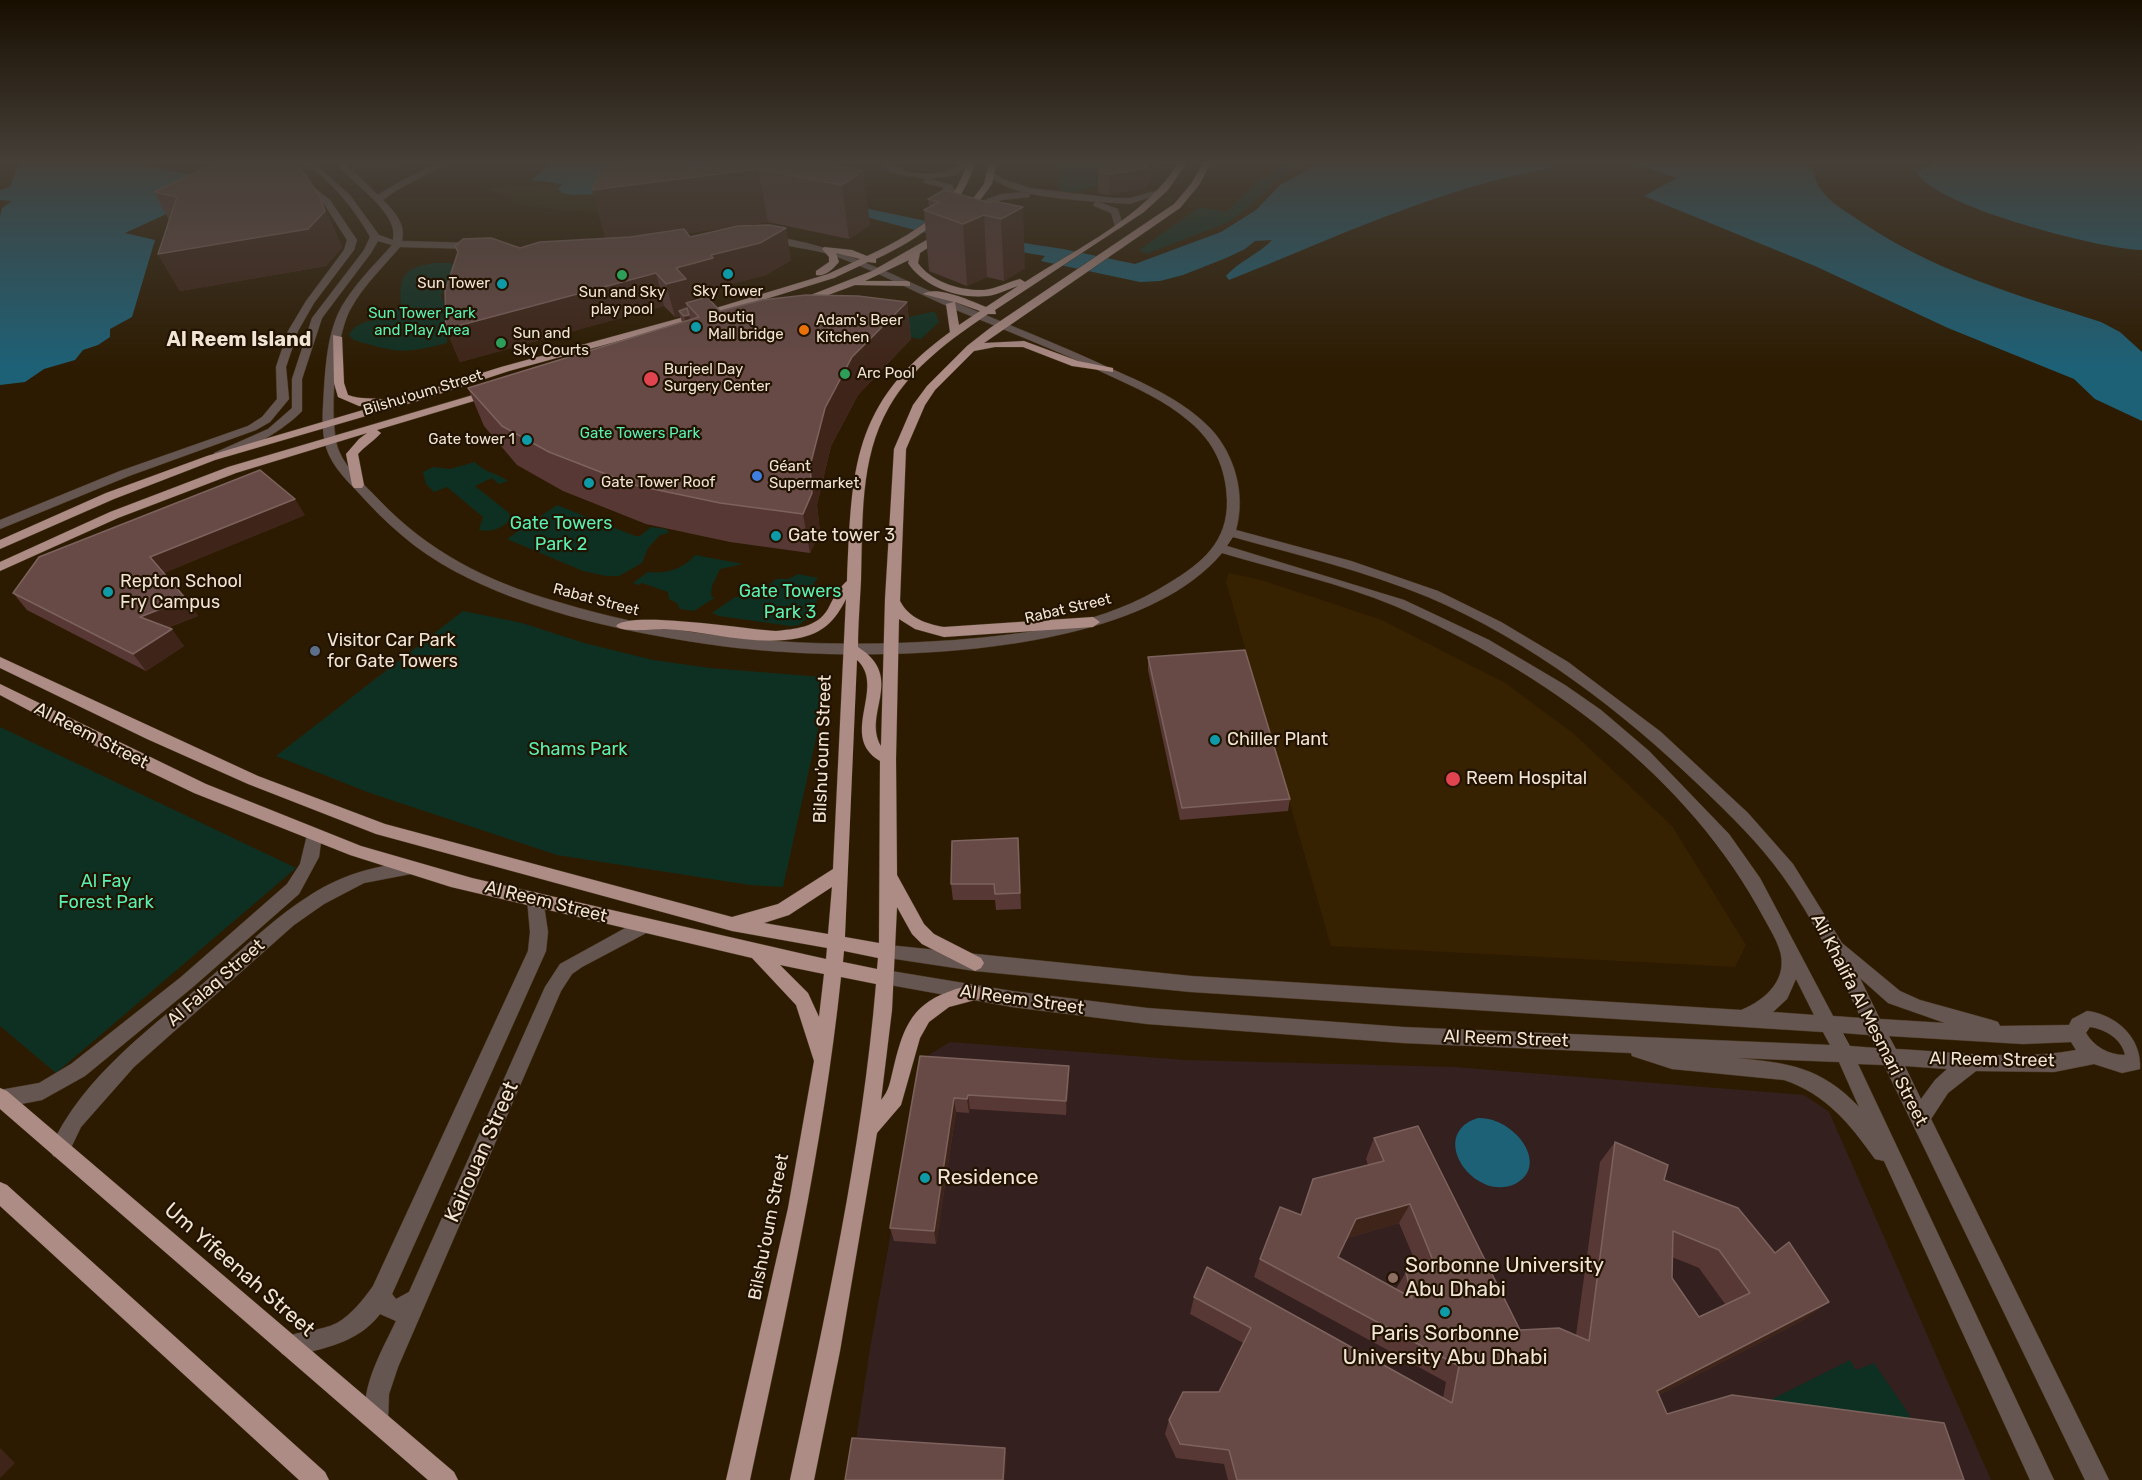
<!DOCTYPE html>
<meta charset="utf-8">
<style>
body{margin:0}
canvas{display:block;background:#2c1b01}
</style>
<canvas width="2142" height="1480"></canvas>
<script>
const g = document.querySelector('canvas').getContext('2d');
g.lineJoin = 'round';
function fill(path, color) { g.fillStyle = color; g.fill(path, 'evenodd'); }
function strokePath(path, color, width, dash) { g.strokeStyle = color; g.lineWidth = width; g.lineCap = dash ? 'butt' : 'round'; g.setLineDash(dash || []); g.stroke(path); }
function drawText(font, color, halo, rows, align = 'center') {
  g.font = font + ' Rubik,sans-serif'; g.lineWidth = 4.5; g.setLineDash([]); g.textBaseline = 'middle'; g.strokeStyle = halo; g.fillStyle = color; for (const [text, x, y, turn = 0] of rows) {
    g.save(); g.translate(x, y); g.rotate((+turn || 0) * Math.PI / 180); g.textAlign = isNaN(turn) ? turn : align; if (halo) g.strokeText(text, 0, 0); g.fillText(text, 0, 0); g.restore();
  }
}
fill(new Path2D(`
 M1229,573L1261,580L1382,620L1505,683L1573,733L1672,826L1746,945L1735,967L1331,946L1226,582Z`), '#362100');
fill(new Path2D(`
 M950,1042L1185,1060L1454,1067L1804,1095L1829,1112L1991,1480H850L870,1349L922,1059Z`), '#34201f');
fill(new Path2D(`
 M1062,161H1114C1101,184 1089,194 1063,192L1059,188Z
 M1293,161H1313L1281,177L1248,208L1229,222L1146,254L1139,250L1200,207L1227,212L1258,181Z
 M433,263H450L461,267L441,295L448,315L447,343C404,354 397,353 354,340L349,335C357,319 375,322 389,315C393,312 397,308 401,305C399,275 403,269 433,263Z
 M932,312H935L939,322L921,339L874,332L899,319Z
 M475,462C485,473 497,473 508,481L499,484L492,478L475,486L509,513L511,519C501,529 492,532 479,530L483,517L447,487L434,492L426,484L423,472L433,467L450,469Z
 M557,505L635,536H640L651,527L666,529L669,533L660,535L648,548L642,563L619,576H606L583,571L507,539Z
 M695,555L743,564L720,569L712,586L711,596L714,598L694,611L680,609L677,603L669,599L668,592L642,583L638,585L633,583L648,572C666,574 684,569 695,555Z
 M798,574L818,578L814,583L817,598L816,611L799,625L791,626L719,616L712,613L735,597L756,596L776,579H789Z
 M463,611L522,623L584,643L653,660L710,668L822,677L820,720L783,887L750,885L557,855L370,793L276,756Z
 M0,727L296,868L56,1073L0,1026Z
 M1850,1360L1856,1370L1874,1363L1909,1414L1914,1432L1733,1419Z`), '#0e3022');
fill(new Path2D(`
 M562,184L559,189L562,193L572,195L658,192L601,212L557,210L513,203L510,198L484,188Z`), '#2e2605');
fill(new Path2D(`
 M20,161L136,164L234,183L125,233L155,240L132,317L110,329V337L98,345L83,350L75,360L44,369L25,382L0,385V216L2,208L12,201L0,200V190L10,187Z
 M552,161H769L807,196L969,230L1004,240L1063,249L1135,264L1221,232L1256,210L1280,185L1323,161H1550L1552,168C1440,187 1335,238 1229,280L1226,276C1239,261 1259,254 1272,240L1255,241L1245,249L1226,258L1183,275L1160,281L1140,282L1041,261L1045,256L956,241L844,211L658,192L572,195L562,193L558,189L562,184L532,180Z
 M1625,161H1804C1819,171 1812,176 1819,187C1827,200 1842,209 1854,217C1929,270 2014,294 2101,322L2120,332L2142,352V421L2095,399L2074,379L1948,328L1815,266L1644,196L1677,178Z
 M1930,161H2142V250C2103,250 1929,205 1916,171L1931,166Z
 M1478,1118C1515,1117 1551,1166 1515,1184C1474,1203 1426,1134 1478,1118Z`), '#1d6177');
const minor = new Path2D(`
 M288,161H330L316,165L350,195L379,235L393,240C400,212 350,183 335,161H343L378,195C392,185 436,161 452,161L397,190L383,200C395,212 406,224 402,241L475,243L480,246L475,249L400,247C383,267 363,286 350,310C335,338 328,422 339,451C347,470 365,485 379,500C429,552 486,581 555,601C685,641 819,650 955,640C1029,634 1105,624 1169,583C1202,563 1228,542 1227,500C1226,468 1214,442 1190,422C1165,400 1134,387 1104,373C1056,350 1005,330 956,310C914,292 875,270 832,255C810,248 784,247 763,239L768,236C839,244 899,279 964,306C1014,327 1065,347 1114,370C1148,385 1184,401 1211,429C1235,455 1246,495 1236,530L1351,561L1438,591L1501,622L1568,662L1661,732L1748,813L1793,864L1842,943L1900,991L1920,1000L1992,1020L1998,1022L2000,1026L2069,1025L2072,1019L2087,1011C2114,1014 2142,1036 2140,1069L2122,1073L2094,1064L2054,1072L1976,1071L1948,1093L1931,1119L2109,1480H2085L1884,1065L1858,1064L2054,1480H2030L1884,1161L1875,1159C1850,1124 1826,1094 1784,1080L1672,1069L1632,1056L1631,1053L1403,1043L1147,1024L1012,1007L879,983L876,978L879,973L885,970L1012,991L1147,1008L1403,1027L1830,1045L1823,1032L1191,992L975,971L882,957L879,952L882,947L888,945L1191,976L1741,1010C1766,1000 1790,978 1779,948C1776,939 1770,929 1765,920C1689,775 1543,670 1395,606C1340,583 1279,570 1222,553C1129,665 840,664 707,644C626,632 542,614 468,578C428,559 397,534 367,502C354,487 337,473 329,455C320,435 323,410 324,389C326,361 328,331 342,306C355,284 374,265 392,245L378,241L371,253L322,318L302,379V411C288,427 235,461 214,457V453L268,429L292,408V379L312,318L364,250L370,237C359,216 329,176 306,166C300,163 294,164 288,161ZM1233,537C1298,555 1365,571 1428,597C1531,641 1622,711 1702,788C1730,815 1759,843 1782,875C1814,919 1837,969 1861,1018L1833,1016L1760,878L1729,834L1649,751L1601,710L1565,685L1489,640L1404,600L1227,546ZM1860,978L1888,1003L1945,1023L1880,1019ZM1796,979L1814,1015L1773,1012L1787,999ZM2090,1027C2105,1029 2122,1039 2125,1055C2109,1055 2094,1047 2086,1033ZM1843,1033L1869,1035L1876,1048L1850,1046ZM1889,1036L2023,1044L2071,1042L2076,1050C2018,1061 1954,1052 1896,1049ZM1737,1058L1839,1062L1859,1107C1821,1067 1789,1063 1737,1058ZM1905,1066L1947,1069L1935,1080L1921,1099Z
 M878,161H887L906,172L926,174L946,172L964,161H973L956,175L929,179L952,185L959,199L955,202L942,187L924,183L923,181L926,179L892,173Z
 M991,171L1003,179L1030,188L1114,198H1130L1162,189L1166,192L1130,204L1099,202L1118,209L1123,226L1119,229L1115,226L1111,213L1094,206L1093,204L1096,202C1061,198 1017,198 988,176L987,174Z
 M303,179L330,200L357,240L354,250L314,303L298,331L286,367L289,399L270,422L256,430L129,476L0,529V520L120,471L248,426L262,417L277,399L276,367L288,331L306,301L344,250L347,240L324,204L300,184L299,182Z
 M1026,192L1030,195L1029,197L1002,200L973,209L969,206L1001,194Z
 M314,829L320,831L322,835L319,857L299,894L193,987L85,1076L42,1100L0,1108V1090L39,1083L71,1064L181,977L287,884L300,864L308,831Z
 M410,861L416,863L418,868L416,873L364,883L324,904L294,925L134,1067L81,1127L67,1156L60,1159L53,1156L50,1149C82,1076 154,1026 213,975C245,947 276,916 312,894C346,873 371,868 410,861Z
 M535,892L541,894L543,899L548,932L546,951L392,1294L396,1299L409,1292L545,987L560,964L638,921L644,919L650,921L653,926L650,931L582,967L572,974L561,991L398,1367L389,1394L388,1421L385,1429L377,1432L369,1429C355,1395 382,1351 396,1321L380,1314C358,1343 324,1348 290,1357L282,1354L279,1346L282,1338C299,1331 321,1331 337,1323C352,1314 363,1300 373,1286L528,951L530,932L527,899L529,894Z`);
const major = new Path2D(`
 M967,161H975C964,210 919,239 876,259V263L868,262L834,278L714,315L509,371L421,400L215,460L114,499L0,549V540L106,493L207,456L380,405L359,406L338,397L334,383L333,335L342,337L344,383L348,395C361,400 372,397 386,400L387,403L501,367L706,311L828,274L860,259L836,253L839,262C833,269 825,277 816,275V271L829,262V257L822,249L824,247L852,250L867,256C910,236 956,210 967,161Z
 M989,161H997L992,184L969,215H963L962,213L984,184Z
 M1180,161H1188L1168,190L1144,212L995,310L996,314H988C951,339 912,367 889,407C859,459 863,522 861,580C860,601 858,625 858,647C906,678 862,713 881,746L885,599L894,449L913,405L927,386L967,346L990,328L1174,204L1191,184L1204,161H1212L1199,185L1180,208L984,343L1024,341L1078,361L1113,368V372L1072,366L1023,347H995L974,351L935,390L925,405L906,449L900,601C909,618 926,624 944,627L1093,617L1100,622L1093,627L944,637L915,629L899,619L896,759L897,875L924,924L934,934L981,958L984,963L981,968L975,971L922,944L912,934L897,907L892,1010L881,1100C889,1091 890,1082 893,1070C902,1033 909,1006 948,992C958,988 969,984 979,987L982,993L979,999L949,1007L929,1022L920,1038L901,1105L877,1133L840,1351L814,1480H790C825,1317 862,1151 876,984L841,977C823,1148 786,1313 750,1480H726L788,1208L814,1061L796,1005L752,958L451,887L350,855L194,793L94,745L0,695V684L206,784L361,846L472,878L808,955L826,959L827,948L732,931L376,834L248,784L147,739L0,668V657L258,776L385,824L732,917L778,904L833,869L846,599C835,621 823,633 799,638C754,647 709,631 665,629C654,629 622,633 616,626C629,610 749,630 776,631C794,629 817,628 828,609C833,599 838,589 847,581C852,469 851,404 950,332L946,304L954,302L923,294C936,285 971,301 986,307L1018,286C1008,289 997,295 987,296C958,299 924,287 908,263L909,260L865,281H907L910,282V286L855,285L804,304H798V300L872,271L944,230L947,231V235L920,253L918,263C931,282 961,291 984,290C996,289 1008,282 1020,279L1025,282C1079,247 1144,218 1180,161ZM955,302L980,311L959,325ZM857,660C887,687 838,736 880,761L879,943L845,937ZM832,887L828,934L764,923L789,915ZM844,951L878,958L877,969L843,962ZM780,965L824,974L819,1017L808,993Z
 M490,390L494,391V395L377,430L381,433C374,441 365,446 358,454L364,485L362,488H354L352,485L346,454L359,439L367,433L236,473L118,518L0,571V562L110,512L228,467Z
 M0,1088L7,1091L454,1472L458,1480H428L0,1109Z
 M0,1182L7,1185L325,1472L329,1480H299L0,1206Z`);
strokePath(minor, '#47371f', 1);
strokePath(major, '#47371f', 1);
fill(minor, '#665652');
fill(major, '#ad8c86');
fill(new Path2D(`
 M723,161L863,171L870,225L849,239L768,222L688,233L690,237L791,260L766,275L719,287L720,291L691,299L692,301L720,311L907,302L911,339L858,395L831,446L817,505L820,532L810,553L730,542L646,524L563,491L517,465L484,426L468,388L682,322L680,316L675,317L664,306L460,362L446,329L458,253L455,246L520,248L606,239L592,190Z
 M1163,165L1145,188L1109,195L1098,193V172Z
 M154,192L319,195L342,247L326,266L180,291L158,254L169,220Z
 M928,199L990,203L993,201L1025,268L1004,281L987,277L967,286L929,271L924,210L929,207Z
 M305,515L163,573L186,599L198,616L167,628L184,646L146,671L27,610L13,593Z
 M1148,657L1290,799L1288,811L1180,820L1148,670Z
 M1018,838L1021,909L996,910L995,900H953L951,884Z
 M920,1056L1069,1066V1081L1066,1115L970,1109L969,1113L956,1112L936,1244L894,1241L890,1228Z
 M1374,1138L1520,1330L1576,1335L1600,1162L1615,1142L1664,1180L1805,1319L1659,1395L1667,1414L1964,1480H1228L1224,1464L1176,1458L1165,1434L1169,1420L1219,1392L1243,1343L1190,1314L1194,1297L1443,1398L1446,1382L1254,1277L1260,1259L1300,1215L1368,1165L1366,1159ZM1399,1223L1418,1268L1406,1272L1396,1289L1338,1257L1348,1238ZM1672,1257L1699,1268L1725,1304L1699,1317L1672,1278Z`), '#573835');
fill(new Path2D(`
 M354,161H410L398,170L360,174Z
 M1151,161H1163V165L1145,188L1109,195L1110,174Z
 M758,169L768,222L607,245L592,190Z
 M863,171L870,225L849,239L842,185Z
 M319,195L342,247L326,266L180,291L158,254Z
 M1023,207L1025,268L1004,281L1001,219Z
 M984,215L987,277L967,286L963,224Z
 M786,228L791,260L766,275L719,287L720,291L691,299L694,312L686,303L688,313L679,311L680,316L675,317L666,284L676,268Z
 M656,273L664,306L460,362L446,329Z
 M907,302L911,339L858,395L831,446L817,505L820,532L810,553L803,514L810,466L825,408L852,357Z
 M689,315L693,330L688,332L684,316Z
 M295,499L305,515L162,574L150,557Z
 M186,599L198,616L153,633L140,617Z
 M172,629L184,646L146,671L133,654Z
 M1069,1066V1081L1066,1115V1101Z
 M968,1095L970,1109L969,1113L967,1099Z
 M954,1098L956,1112L936,1244L934,1231Z
 M1410,1204L1399,1223L1348,1238L1356,1219Z
 M1829,1302L1805,1319L1638,1406L1657,1391Z
 M0,1448L15,1463L0,1478Z
 M1005,1448L1007,1458L1005,1480H1003Z`), '#3f2519');
const building = new Path2D(`
 M220,161H293L306,176L319,195L325,211L308,229L158,254L177,197L154,192Z
 M673,161H687L691,169L723,161H814L863,171L842,185L758,169L592,190L603,166Z
 M1107,161H1151L1146,168L1110,174L1098,172Z
 M944,190L990,203L993,201L1023,207L1001,219L984,215L963,224L924,210L939,202L928,199Z
 M769,225L786,228L760,243L711,255L713,258L676,268L686,279L666,284L656,273L446,329L445,291L458,252L455,246L463,239L491,238L520,248L540,242L630,237L684,229L690,237L738,226Z
 M806,295L858,296L907,302L852,357L825,408L810,466L812,493L803,514L720,503L634,485L549,452L502,426L468,388L699,317L686,303L707,297L720,311L762,300Z
 M687,308L689,315L684,316L679,311Z
 M260,470L295,499L150,557L186,599L140,617L172,629L133,654L13,593L39,557Z
 M1245,650L1290,799L1182,808L1148,657Z
 M1018,838L1020,893L995,894L994,884H951L952,841Z
 M920,1056L1069,1066L1066,1101L968,1095L967,1099L954,1098L934,1231L890,1228Z
 M1418,1126L1520,1330L1559,1328L1589,1341L1615,1142L1668,1165L1664,1180L1738,1208L1775,1253L1789,1242L1829,1302L1657,1391L1667,1414L1732,1395L1944,1423L1964,1480H1237L1229,1450L1180,1444L1169,1420L1183,1392H1219L1251,1328L1194,1297L1207,1267L1452,1403L1459,1366L1260,1259L1280,1207L1301,1215L1313,1179L1384,1161L1374,1138ZM1410,1204L1434,1263L1406,1272L1412,1298L1338,1257L1356,1219ZM1673,1231L1719,1250L1750,1293L1699,1317L1672,1278Z
 M852,1438L1005,1448L1003,1480H845Z`);
fill(building, '#674a46');
strokePath(building, '#7c625d', 1.5);
const sky = g.createLinearGradient(0, 0, 0, 369);
sky.addColorStop(0, '#180f01');
sky.addColorStop(0.44, '#453f38');
sky.addColorStop(1, '#453f3800');
g.fillStyle = sky;
g.fillRect(0, 0, 2142, 369);
for (const [x, y, r, color] of [
 [728,274,6,"#0f9aa8"],
 [622,275,6,"#2e9e5b"],
 [502,284,6,"#0f9aa8"],
 [696,327,6,"#0f9aa8"],
 [804,330,6,"#e8710a"],
 [501,343,6,"#2e9e5b"],
 [845,374,6,"#2e9e5b"],
 [651,379,8,"#e0444e"],
 [527,440,6,"#0f9aa8"],
 [757,476,6,"#3f7fe0"],
 [589,483,6,"#0f9aa8"],
 [776,536,6,"#0f9aa8"],
 [108,592,6,"#0f9aa8"],
 [315,651,6,"#5c6f8a"],
 [1215,740,6,"#0f9aa8"],
 [1453,779,8,"#e0444e"],
 [925,1178,6,"#0f9aa8"],
 [1393,1278,6,"#8d6e63"],
 [1445,1312,6,"#0f9aa8"]
]) { const dot = new Path2D(); dot.arc(x, y, r, 0, 2 * Math.PI); g.fillStyle = color; g.fill(dot); strokePath(dot, '#221200', 2); }
drawText('15px', '#f0e4d5', '#221200', [
 ["Sun Tower",490,284,"right"],
 ["Sky Tower",728,292,"center"],
 ["Sun and Sky",622,293,"center"],
 ["play pool",622,310,"center"],
 ["Boutiq",708,318],
 ["Mall bridge",708,335],
 ["Adam's Beer",816,321],
 ["Kitchen",816,338],
 ["Sun and",513,334],
 ["Sky Courts",513,351],
 ["Burjeel Day",664,370],
 ["Surgery Center",664,387],
 ["Arc Pool",857,374],
 ["Gate tower 1",515,440,"right"],
 ["Géant",769,467],
 ["Supermarket",769,484],
 ["Gate Tower Roof",601,483]
], 'left');
drawText('15px', '#59f0b4', '#221200', [
 ["Sun Tower Park",422,314],
 ["and Play Area",422,331],
 ["Gate Towers Park",640,434]
]);
drawText('15px', '#f0e4d5', '#221200', [
 ["Bilshu'oum Street",423,393,-17],
 ["Rabat Street",596,600,15],
 ["Rabat Street",1068,609,-13]
]);
drawText('18px', '#59f0b4', '#221200', [
 ["Gate Towers",561,524],
 ["Park 2",561,545],
 ["Gate Towers",790,592],
 ["Park 3",790,613],
 ["Shams Park",578,750],
 ["Al Fay",106,882],
 ["Forest Park",106,903]
]);
drawText('18px', '#f0e4d5', '#221200', [
 ["Gate tower 3",788,536],
 ["Repton School",120,582],
 ["Fry Campus",120,603],
 ["Visitor Car Park",327,641],
 ["for Gate Towers",327,662],
 ["Chiller Plant",1227,740],
 ["Reem Hospital",1466,779]
], 'left');
drawText('18px', '#f0e4d5', '#221200', [
 ["Al Reem Street",91,736,27],
 ["Bilshu'oum Street",823,749,-88],
 ["Al Reem Street",546,902,14],
 ["Al Falaq Street",216,983,-41],
 ["Al Reem Street",1022,1000,8],
 ["Ali Khalifa Al Mesmari Street",1869,1020,63],
 ["Al Reem Street",1506,1039,2],
 ["Al Reem Street",1992,1060,1],
 ["Bilshu'oum Street",769,1227,-79]
]);
drawText('bold 20px', '#f0e4d5', '#221200', [
 ["Al Reem Island",239,340]
]);
drawText('21px', '#f0e4d5', '#221200', [
 ["Kairouan Street",482,1152,-66],
 ["Um Yifeenah Street",239,1270,41]
]);
drawText('21px', '#f0e4d5', '#221200', [
 ["Residence",937,1178],
 ["Sorbonne University",1405,1266],
 ["Abu Dhabi",1405,1290],
 ["Paris Sorbonne",1445,1334,"center"],
 ["University Abu Dhabi",1445,1358,"center"]
], 'left');
</script>
